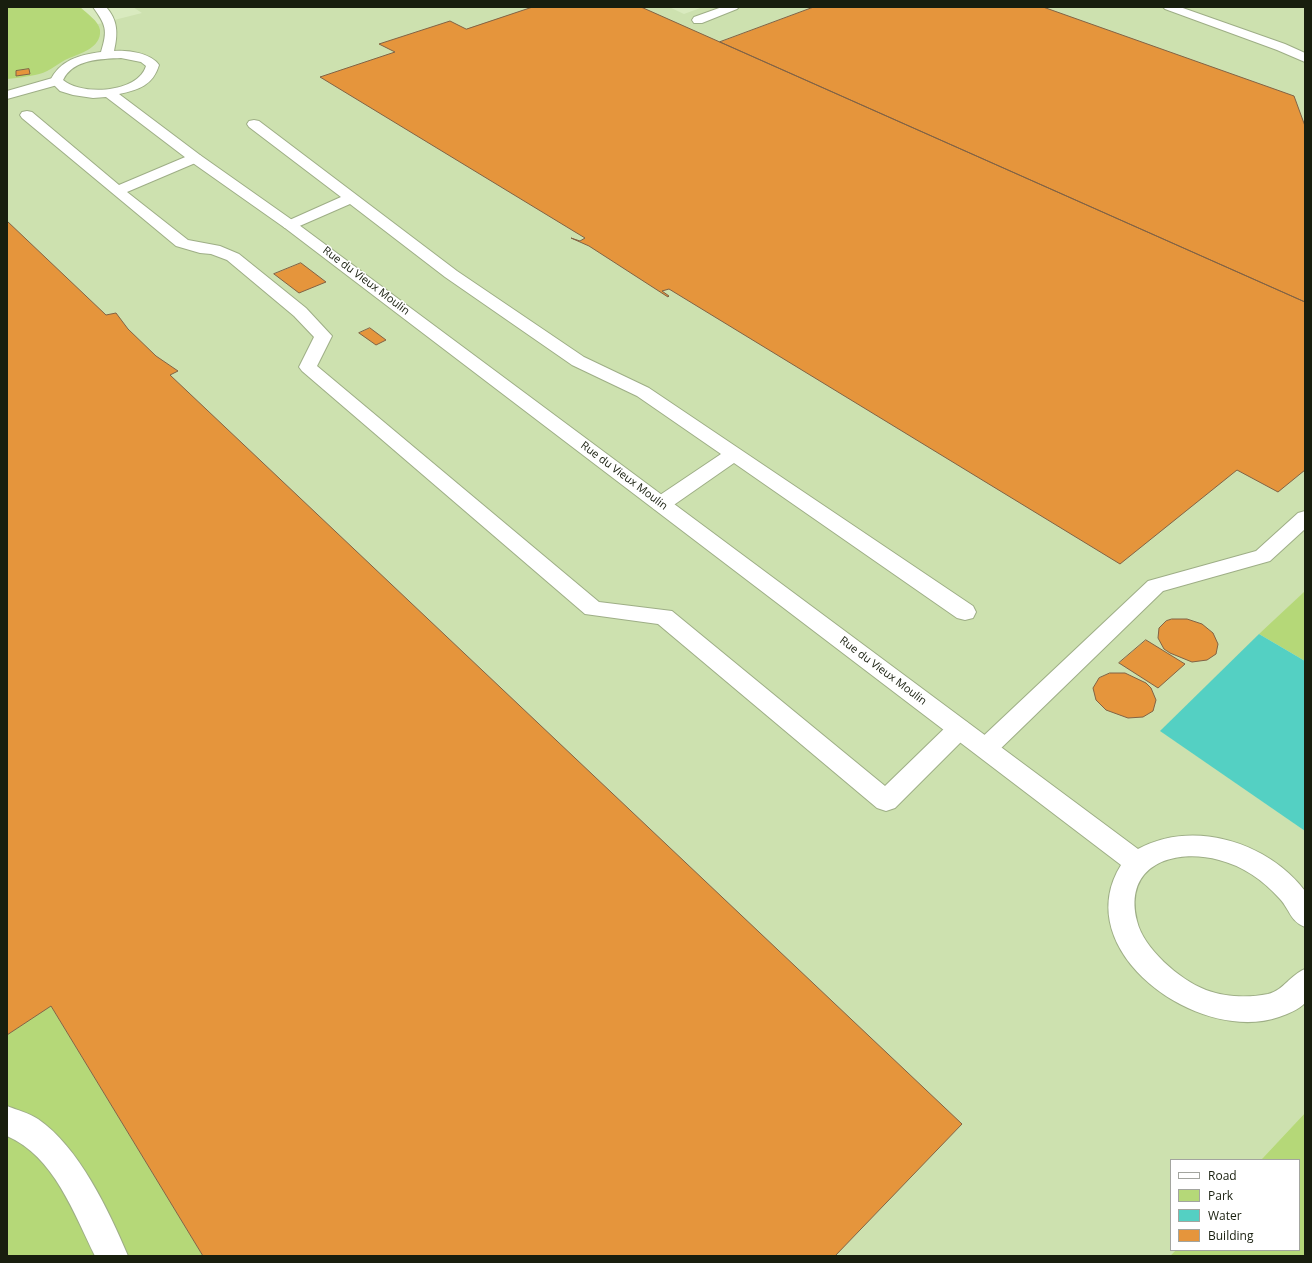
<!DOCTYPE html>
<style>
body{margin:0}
#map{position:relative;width:1312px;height:1263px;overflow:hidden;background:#d9eabf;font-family:"Open Sans",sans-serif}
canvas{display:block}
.frame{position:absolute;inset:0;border:8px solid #181e0e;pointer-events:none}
.legend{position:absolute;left:1170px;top:1159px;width:130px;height:92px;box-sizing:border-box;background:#fff;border:1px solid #a3a59f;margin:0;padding:5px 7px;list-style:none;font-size:12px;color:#181e0e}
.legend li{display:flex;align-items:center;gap:8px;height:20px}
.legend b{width:20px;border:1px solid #a3a59f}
</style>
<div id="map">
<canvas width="1312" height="1263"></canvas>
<div class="frame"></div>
<ul class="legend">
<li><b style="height:5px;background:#fff"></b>Road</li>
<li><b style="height:11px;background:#b5d878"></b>Park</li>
<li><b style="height:11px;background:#54d0c3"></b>Water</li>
<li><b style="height:11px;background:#e5953c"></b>Building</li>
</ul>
</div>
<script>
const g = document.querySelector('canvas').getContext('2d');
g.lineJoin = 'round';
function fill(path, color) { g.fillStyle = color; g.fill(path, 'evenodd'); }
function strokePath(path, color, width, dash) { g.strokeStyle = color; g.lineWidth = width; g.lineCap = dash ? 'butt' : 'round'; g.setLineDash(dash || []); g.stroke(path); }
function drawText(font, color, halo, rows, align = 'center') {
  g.font = font + ' "Open Sans",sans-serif'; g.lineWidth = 3; g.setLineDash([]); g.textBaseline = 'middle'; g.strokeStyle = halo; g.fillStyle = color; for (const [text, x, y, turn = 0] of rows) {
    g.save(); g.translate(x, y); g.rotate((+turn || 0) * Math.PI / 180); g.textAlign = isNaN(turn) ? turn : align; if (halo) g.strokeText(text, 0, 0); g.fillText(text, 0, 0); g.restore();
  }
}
fill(new Path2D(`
 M133,7H669L684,14L703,7H1305V591L1161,731L1305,831V1113L1261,1160H1171V1250H1176L1170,1256H203L52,1006L7,1035V47L142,13Z`), '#cde1af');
fill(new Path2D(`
 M7,7H80C86,13 99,21 100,30C102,49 77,54 65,60C55,66 47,73 35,75C26,77 16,78 7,79Z
 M1305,591V661L1259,634Z
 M51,1006L203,1256H7V1035Z
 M1305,1113V1256H1170L1176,1250H1299V1160H1261Z`), '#b5d878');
fill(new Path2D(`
 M1259,634L1305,661V831L1160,731Z`), '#54d0c3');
const building = new Path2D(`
 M533,7H641L1305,302V470L1278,492L1237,470L1120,564L669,289L662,291L669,296L668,297L589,246L571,238L580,241L585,238L320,77L395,52L379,44L450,21L466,29Z
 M814,7H1043L1294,96L1305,126V302L720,42Z
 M29,69L30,74L16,76V71Z
 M7,221L106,315L116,313L128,329L156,356L178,371L170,375L962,1124L835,1256H203L51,1006L7,1035Z
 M301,263L326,282L299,293L274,274Z
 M370,328L386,340L376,345L359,333Z
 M1172,619H1187L1202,624L1213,633L1218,644L1216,654L1207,660L1192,662L1170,653L1164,649L1158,638L1159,628L1166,621Z
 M1146,640L1185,664L1158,688L1119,663Z
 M1110,673H1125L1146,683L1151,688L1156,700L1153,711L1143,717L1128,718L1106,710L1096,700L1093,688L1099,678Z`);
fill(building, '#e5953c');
strokePath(building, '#826345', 1);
const lane = new Path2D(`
 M722,7H739L737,9L702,23H694L692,20L694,17Z
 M1163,7H1180L1285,44L1305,53V62L1277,50L1165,9Z
 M56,77L61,78L62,81L61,84L7,99V91Z
 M27,111L32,112L119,185L190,155H200L202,158L200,161L127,192L188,240L220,246L239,254L306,308L332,336L317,366L599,602L672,611L885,786L951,722L959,720L967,722L971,729L967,736L895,808L886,811L877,808L658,624L585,614L302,371L299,367L314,337L294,316L227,260L211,254L200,253L176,246L22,118L20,115L22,112Z
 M254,120L259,121L457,271L584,357L649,388L973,606L976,612L973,618L965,620L957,618L734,463L668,509L661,511L654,509L651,504L654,499L721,454L637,396L572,365L445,277L350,204L295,228H285L282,225L285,222L341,197L249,127L247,124L249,121Z
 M1305,511V529L1270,561L1163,591L994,755L986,758L978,755L974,748L978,741L1148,581L1256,551L1298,513Z
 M7,1106C17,1110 29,1113 38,1119C79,1147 109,1211 128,1256H95C74,1214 54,1156 7,1136Z`);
const street = new Path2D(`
 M93,7H106C118,20 118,34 114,51C128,50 151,53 159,65C153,85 139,90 119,94L200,155L295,222L1138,849C1193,819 1268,842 1305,891V927C1290,921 1290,910 1280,899C1264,881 1243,866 1219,860C1174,848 1123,865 1137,921C1143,948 1180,980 1206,990C1225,997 1248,998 1268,994C1284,990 1290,975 1305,969V1003C1298,1010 1288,1014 1279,1017C1199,1045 1067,951 1121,865L285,228L190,161L106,97L93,98L73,95L60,91L50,81C60,60 79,55 101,52C108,30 106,25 93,7ZM121,58L141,62L146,66C138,93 82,96 63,80C73,59 101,59 121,58Z`);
strokePath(lane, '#9eae86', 2);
strokePath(street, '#9eae86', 2);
fill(lane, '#fff');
fill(street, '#fff');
drawText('11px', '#181e0e', '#fff', [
 ["Rue du Vieux Moulin",366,281,37],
 ["Rue du Vieux Moulin",624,476,37],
 ["Rue du Vieux Moulin",883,671,37]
]);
</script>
